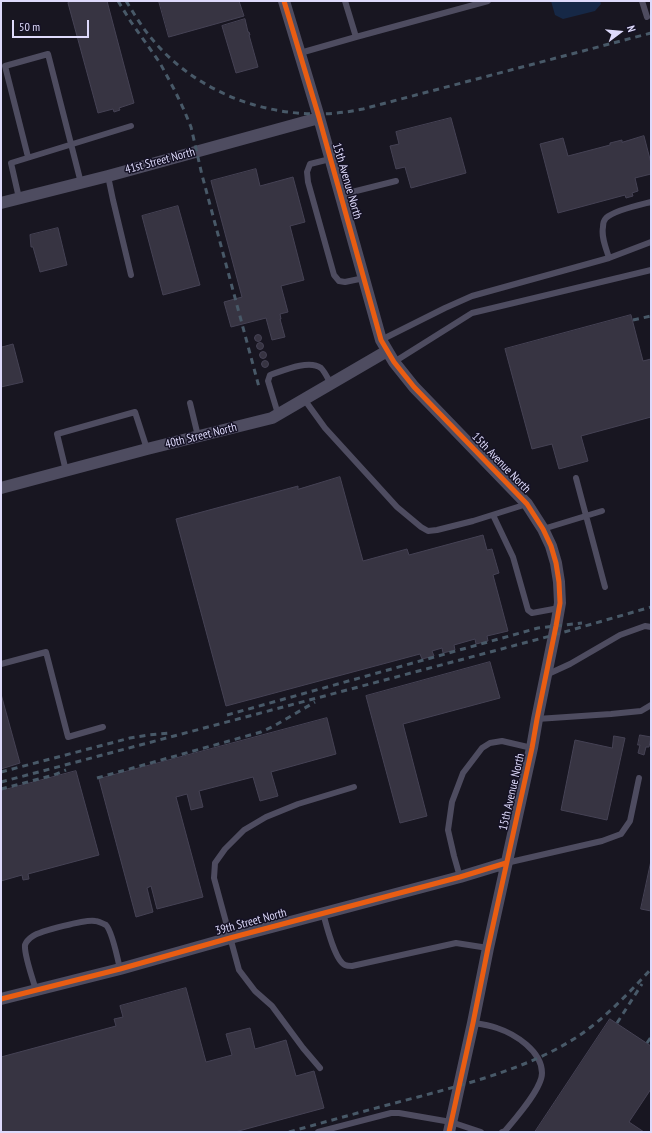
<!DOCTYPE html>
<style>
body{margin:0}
#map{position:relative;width:652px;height:1133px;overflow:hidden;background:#181621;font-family:"PT Sans Narrow",sans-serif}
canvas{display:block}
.frame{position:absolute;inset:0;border:2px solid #dedafb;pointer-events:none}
.north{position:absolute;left:600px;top:12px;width:40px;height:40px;-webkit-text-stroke:3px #151225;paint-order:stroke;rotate:74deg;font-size:11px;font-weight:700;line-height:16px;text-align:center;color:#dedafb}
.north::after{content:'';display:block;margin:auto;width:14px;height:18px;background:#dedafb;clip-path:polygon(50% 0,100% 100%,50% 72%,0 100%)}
.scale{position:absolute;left:12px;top:20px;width:77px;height:18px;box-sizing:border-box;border:2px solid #dedafb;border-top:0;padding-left:5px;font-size:12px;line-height:14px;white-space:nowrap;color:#dedafb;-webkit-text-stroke:3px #151225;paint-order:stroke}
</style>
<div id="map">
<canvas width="652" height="1133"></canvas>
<div class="frame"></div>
<div class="north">N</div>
<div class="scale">50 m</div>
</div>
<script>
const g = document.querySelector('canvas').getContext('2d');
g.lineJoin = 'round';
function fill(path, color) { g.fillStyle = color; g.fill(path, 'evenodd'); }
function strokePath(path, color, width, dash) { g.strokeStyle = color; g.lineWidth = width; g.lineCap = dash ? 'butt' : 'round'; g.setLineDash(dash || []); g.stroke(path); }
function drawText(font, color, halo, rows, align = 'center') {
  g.font = font + ' "PT Sans Narrow",sans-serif'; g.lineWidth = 3; g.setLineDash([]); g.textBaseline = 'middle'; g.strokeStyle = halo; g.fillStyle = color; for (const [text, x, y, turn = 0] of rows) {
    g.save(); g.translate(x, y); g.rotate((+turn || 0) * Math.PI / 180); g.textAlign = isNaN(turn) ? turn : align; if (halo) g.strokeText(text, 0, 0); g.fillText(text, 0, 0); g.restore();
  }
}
fill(new Path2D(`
 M551,1H600L601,4L595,11L563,19L555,15Z`), '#162846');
const building = new Path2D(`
 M74,1H107L134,103L119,108L120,110L114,112L113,109L98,113L68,3Z
 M159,1H239L244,16L169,37Z
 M245,19L248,32H249L250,35H249L258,67L236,73L222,26Z
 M451,118L466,173L411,188L405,167L396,169L390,146L399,144L396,132Z
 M644,136L651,163V174L635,178L638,191L632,193L633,196L626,198L625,195L558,213L540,144L563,138L568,156L610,145V143L622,140V142Z
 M256,169L260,186L293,177L305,222L290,226L304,280L281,286L288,312L280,314L281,319H280L285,337L272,340L266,318L231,327L224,302L242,297L211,181Z
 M178,206L200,285L163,295L142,216Z
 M58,228L67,265L40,272L33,247H31L30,235Z
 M631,315L643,361L651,359V417L581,436L588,461L559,469L552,444L532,449L505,349Z
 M254.5 338a3.5 3.5 0 1 1 7 0a3.5 3.5 0 1 1-7 0Z
 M256.5 346a3.5 3.5 0 1 1 7 0a3.5 3.5 0 1 1-7 0Z
 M1,344L2,347L13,344L23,382L1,387Z
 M259.5 355a3.5 3.5 0 1 1 7 0a3.5 3.5 0 1 1-7 0Z
 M261.5 364a3.5 3.5 0 1 1 7 0a3.5 3.5 0 1 1-7 0Z
 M340,477L363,561L407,549L409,555L483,535L487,550L492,549L499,573L493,575L508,631L487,636L488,641L476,644L475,639L454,645L455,650L443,653L442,648L432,651L434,656L422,659L420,654L226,706L176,519L298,486V489Z
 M490,662L500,698L403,724L427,816L400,823L366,696Z
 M1,694L20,763L1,769Z
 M327,718L336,754L271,772L278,796L260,801L253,777L199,791L203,807L191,810L187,794L176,797L203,897L157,909L151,886L147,888L153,912L136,917L99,779Z
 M640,735L651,737L649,747H646L644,755L638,753L640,745H638Z
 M614,736L625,738L607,820L561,810L575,740L612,748Z
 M76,771L99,855L28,874L29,879L23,880L22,875L1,881V791Z
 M651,861V911L641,909Z
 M186,988L206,1062L232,1055L226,1034L250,1028L255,1049L286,1040L296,1076L314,1071L324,1108L235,1132H1V1057L116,1026L114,1019L123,1017L120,1006Z
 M610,1019L651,1046V1089L629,1122L644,1132H535Z`);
fill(building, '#373442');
strokePath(building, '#454254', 1);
strokePath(new Path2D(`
 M345,1L356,37L488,1
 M642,1L647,17
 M300,53L356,37
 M28,157L5,66L48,54L81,183
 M330,159L310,164L307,172L308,182L334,275L339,281L345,282L364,278
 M108,176L113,200L131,275
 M340,195L396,181
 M19,198L11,163L131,126
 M609,258C606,248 601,237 603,227C603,224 604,220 606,218C615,210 639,205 651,202
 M381,340L445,308L472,296L609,258L651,242
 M394,362L472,313L651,270
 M304,399L325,428L397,507L421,527L428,531L437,530L473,521L527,504
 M190,403L198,436
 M278,414L268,381L270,375C282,371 309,359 321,368C325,372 328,379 331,384
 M66,471L57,434L135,412L147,449
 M576,478L605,587
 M493,515L513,557L528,610L532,613L559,608
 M543,529L602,511
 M1,664L46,652L68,737L103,727
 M546,675L570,664L620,635L645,626L651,627
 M537,719L611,714L641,711L651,705
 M506,863L602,841L621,834L630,821L639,778
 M460,877L454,856L448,830L452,802L463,773L482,748L490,743L502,741L532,748
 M323,913C326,924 335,961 345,965C347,966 350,966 352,966L456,943L488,948
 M36,990C33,980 24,955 25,945C26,942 30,938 33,936C40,931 87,919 95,921C98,921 104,924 106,925C112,931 118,960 120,969
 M473,1023C481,1024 489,1025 497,1028C515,1034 542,1051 542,1073C542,1089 515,1119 505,1131L502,1132
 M320,1068L303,1048L272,1006L255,991L239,970L214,878L215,863L225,849L244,830L266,817L298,804L354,787
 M318,1132L391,1113H399L451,1122L481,1132`), '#4e4c60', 6);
strokePath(new Path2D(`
 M284,1L318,114L381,340L394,362L414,387L527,504L543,529L551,546L556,563L559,582L560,603L556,626L537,719L532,748L488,948L473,1023L449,1132
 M1,203L108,176L319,118
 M1,488L147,449L272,418L387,351
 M1,999L120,969L230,938L460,877L506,863`), '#4e4c60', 12);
strokePath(new Path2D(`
 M118,1L131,22L160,63L175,91L184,110L191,127L202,175L259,387
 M126,1C133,12 140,24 148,34C188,86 253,114 318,114C333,114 348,112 363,109L651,33
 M633,320L651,316
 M227,715L538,628L582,623
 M1,772L130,738L148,735L171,733
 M97,778L261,732L274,726L315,702
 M1,782L554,635L651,607
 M1,789L54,775L66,770
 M617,1023L642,984
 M647,1043L651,1037
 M289,1132C332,1120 375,1108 418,1097C473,1082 532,1067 580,1035C606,1017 629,993 651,969`), '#485968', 3, [6, 5]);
strokePath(new Path2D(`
 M284,1L318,114L381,340L394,362L414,387L527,504L543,529L551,546L556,563L559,582L560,603L556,626L537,719L532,748L488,948L473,1023L449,1132
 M1,999L120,969L230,938L460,877L506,863`), '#e95d12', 5);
drawText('12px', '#dedafb', '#151225', [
 ["41st Street North",160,161,-15],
 ["15th Avenue North",347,181,74],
 ["40th Street North",201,436,-14],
 ["15th Avenue North",501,463,46],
 ["15th Avenue North",512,792,-77],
 ["39th Street North",251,922,-15]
]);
</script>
